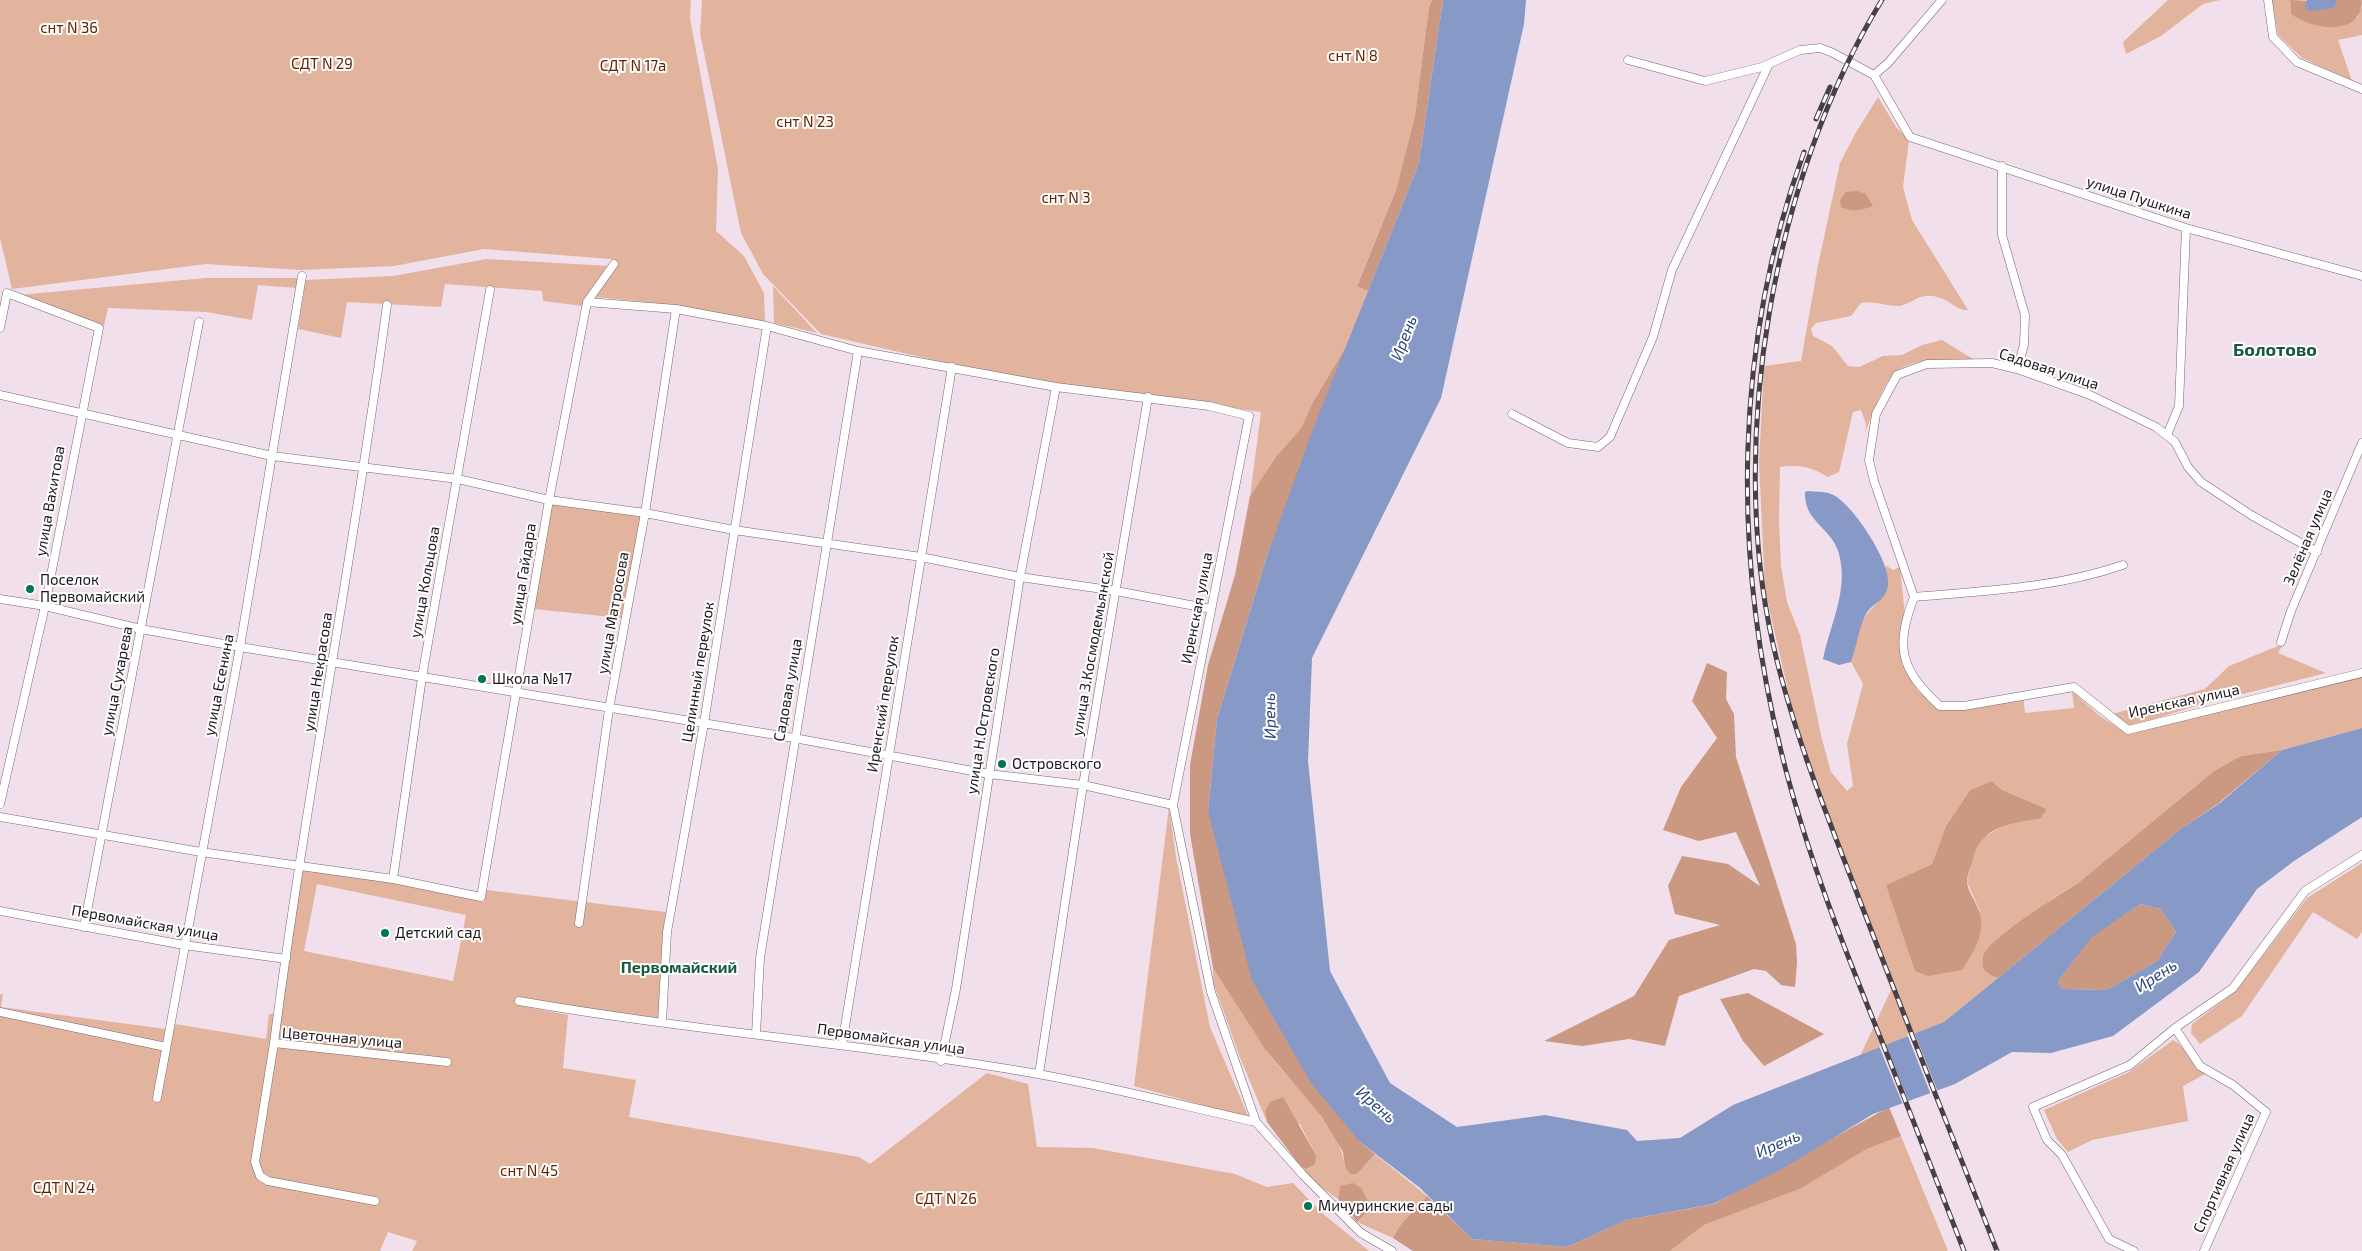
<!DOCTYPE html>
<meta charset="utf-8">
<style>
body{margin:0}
canvas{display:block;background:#f1dfec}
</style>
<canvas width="2362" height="1251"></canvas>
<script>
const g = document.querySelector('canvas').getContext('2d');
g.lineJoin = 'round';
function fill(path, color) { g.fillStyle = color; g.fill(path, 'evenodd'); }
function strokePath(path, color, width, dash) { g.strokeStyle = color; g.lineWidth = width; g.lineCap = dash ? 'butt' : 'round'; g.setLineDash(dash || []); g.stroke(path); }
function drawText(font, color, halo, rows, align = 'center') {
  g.font = font + ' "Exo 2",sans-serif'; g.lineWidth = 4; g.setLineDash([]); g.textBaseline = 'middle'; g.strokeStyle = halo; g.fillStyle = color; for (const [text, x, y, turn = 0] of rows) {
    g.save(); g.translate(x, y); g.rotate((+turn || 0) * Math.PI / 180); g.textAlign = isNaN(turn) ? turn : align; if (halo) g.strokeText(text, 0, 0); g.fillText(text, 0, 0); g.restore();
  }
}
fill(new Path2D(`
 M0,0H691L690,18L718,169L716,231L744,256L764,293L765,322L675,305L595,297L618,262L611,259L484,249L394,266L301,270L206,264L12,289L0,238Z
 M702,0H1432L1429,7L1415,117L1396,190L1357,285L1368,291L1347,345L1313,402L1301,428L1275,458L1250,496L1261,412L1055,383L951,364L821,334L763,274L741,233L700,33Z
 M2168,0H2220L2203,4L2161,36L2126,54L2123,42Z
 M2272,0H2290L2291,14L2357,18L2362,7V35L2338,40L2352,81L2302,58L2278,35Z
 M1878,97L1896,127L1909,140L1903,187L1912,220L1968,310C1957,311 1951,301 1940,298C1921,291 1914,303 1900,306C1890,307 1875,301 1861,303L1851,316L1816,323L1811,329L1813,336L1832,346L1848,366L1859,367L1883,356L1902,355L1922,345L1942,340L1973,359C1951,360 1915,357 1897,371C1884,380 1871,417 1865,433L1866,424L1861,410L1853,412L1839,472L1828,477C1812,467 1799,464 1780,467L1779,521L1781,566L1787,602L1800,635L1822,739L1831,772L1847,791L1853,786L1847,744L1863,684L1851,662C1856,649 1856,636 1862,623C1876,595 1894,604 1885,565L1893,570L1900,567L1905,615L1900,643L1902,663L1918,691L1939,709L2023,694L2025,713L2074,708L2072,691L2100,716L2126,733L2189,715L2362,674V728L2282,750L2241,756L2214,771L2078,883L2056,896L1996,940L1987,972L1998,978L1944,1022L1860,1056L1891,990L1804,760L1765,590L1759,462L1764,366L1801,361L1818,265L1840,163L1855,134ZM1992,781L2002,790L2047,809L2040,819L2007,823L1983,838L1973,855L1967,882L1980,911L1892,900L1886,885L1932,864L1946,826L1970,790Z
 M487,259L610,266L583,306L543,301L542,291L445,284L441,307L347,302L341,338L298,329L306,280L393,276Z
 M206,278H299L297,288L258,285L252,320L206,312L108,308L104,326L18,295Z
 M773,286L817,333L774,323Z
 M552,504L641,515L621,618L534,609Z
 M2283,644L2278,653L2326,673L2199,705L2128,727L2112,714L2205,689L2229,666Z
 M1169,807L1176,857L1210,1027L1249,1118L1134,1086Z
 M2362,863V932L2357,939L2313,912L2242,1016L2200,1044L2191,1033L2192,1024L2235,992L2307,898Z
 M299,867L393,883L484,902L486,890L666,912L663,932L659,1019L516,999L517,1005L568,1015L563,1068L636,1080L629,1117L859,1157L870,1164L987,1073L1028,1084L1037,1147L1093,1148L1235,1174L1267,1187L1293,1183L1322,1213L1369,1251H412L417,1241L388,1232L380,1251H0V994H3L1,1007L166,1029L175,1024L266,1039L269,1014H276ZM317,884L466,915L453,981L304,951Z
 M1213,968C1231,994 1247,1022 1265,1048C1289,1084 1340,1122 1345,1167L1357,1174L1375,1154L1427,1196C1415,1211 1401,1220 1393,1238L1357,1222L1365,1214L1340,1186L1338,1199L1311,1180L1301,1167L1306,1169L1316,1155L1300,1124L1265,1112L1267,1122L1241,1060L1213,982Z
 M2173,1040C2187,1047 2190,1065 2205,1074L2183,1086L2188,1121L2092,1140L2068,1152L2057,1139L2044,1110L2129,1072Z
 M1901,1136L1948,1251H1670L1704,1225L1800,1189L1867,1149Z`), '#e2b49e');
fill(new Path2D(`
 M1432,0H1443L1419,163L1368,291L1357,286L1396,190L1415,116L1429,7Z
 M2290,0L2337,2L2336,0H2362C2362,38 2311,29 2291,14Z
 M1857,191L1866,194L1873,206C1861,210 1853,213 1841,207L1840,200L1846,192Z
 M1347,345L1267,556L1217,719L1208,812L1359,1141L1375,1154L1357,1174H1350L1345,1167L1343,1152L1322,1117L1265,1049L1213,968L1190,834V765L1208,665L1235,575L1250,496L1275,458L1301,428L1313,402Z
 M1707,663L1727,672L1726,699L1734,714L1736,757L1796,944L1797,963L1795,987L1781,985L1766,971L1754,969L1679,996L1665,1046L1629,1039L1582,1046L1544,1041L1634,996L1669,940L1720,925L1675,914L1668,886L1682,856L1728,864L1760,886L1736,832L1699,841L1663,830L1681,787L1717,738L1692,701Z
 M2282,750L2219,803L2182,828L1998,978C1993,976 1985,973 1983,967C1982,963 1983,955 1985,952C1998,933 2057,896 2078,883L2214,771L2241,756Z
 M1992,781L2002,790L2047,809L2040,819C2008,823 1979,827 1972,863C1970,868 1967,876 1967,882C1968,896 1984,908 1981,929C1979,945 1970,957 1962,970L1928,976L1915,971L1886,885L1932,864L1946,826L1970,790Z
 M2140,904L2161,909L2176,932L2157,961L2107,990L2062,989L2058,981L2092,936Z
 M1748,993L1824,1034L1764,1066L1743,1041L1720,999Z
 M1283,1097L1316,1155L1315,1164L1306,1169L1301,1167L1267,1122L1265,1112L1270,1102Z
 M1889,1107L1901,1136L1867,1149L1800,1189L1704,1225L1670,1251H1413L1393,1238C1401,1220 1415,1211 1427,1196L1472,1239L1567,1247L1626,1220L1714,1204Z
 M1353,1183L1361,1188L1369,1203L1365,1214L1357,1222L1338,1199L1340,1186Z`), '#cb9982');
fill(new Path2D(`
 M1443,0H1526L1524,24L1441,398L1312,658L1308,761L1330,971L1390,1083L1457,1127L1545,1115L1627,1130L1637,1141L1680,1138L1733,1105L1944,1022L2182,828L2220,803L2282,750L2362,728V817L2294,861L2257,889L2199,972L2113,1036L2051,1053L2012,1052L1955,1084L1873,1114L1782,1169L1713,1204L1626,1220L1567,1247L1472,1239L1420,1188L1359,1141L1311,1083L1252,980L1208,812L1217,719L1267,556L1313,429L1419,163ZM2140,904L2161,909L2176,932L2157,961L2107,990L2062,989L2058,981L2092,937Z
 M2307,0H2336L2337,2L2334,8L2310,11L2305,8Z
 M1808,491C1814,492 1824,491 1831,494C1851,501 1892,563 1888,585C1885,603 1873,602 1866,614C1858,630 1857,646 1851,662L1839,665L1823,659C1830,624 1849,590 1839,554C1832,527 1804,523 1805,492Z`), '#8799c6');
fill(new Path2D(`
 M1914,1032L1938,1092L1931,1095L1907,1034Z
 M1885,1043L1909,1102L1903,1105L1879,1046Z`), '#f1dfec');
const minor = new Path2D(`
 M2268,0L2273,37L2297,62L2362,89
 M1628,60L1705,81L1762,67L1800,50L1820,48L1831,52L1874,75L1910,137L2186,228L2362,276
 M1874,75L1888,63L1942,0
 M2002,166V235L2025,315L2024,345L2017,369
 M587,302L676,309L767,326L858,351L1056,387L1209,406L1249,416L1173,805L1211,992L1256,1122L1303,1175L1361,1233L1392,1251
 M0,328L7,293L99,328L45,606L0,804
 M0,395L272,456L458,479L549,500L645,513L734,530L921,557L1020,577L1116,591L1211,609
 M1512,414L1568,443L1598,447L1610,437L1653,337L1672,270L1769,64
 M2167,435L2179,406L2186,228
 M2317,552L2251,515L2201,482L2188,467L2175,442L2156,427L2090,395L2017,369L1992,363L1927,364L1897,375L1876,414L1869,460L1874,481L1914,597C1895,648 1900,669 1940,706H1964L2074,687L2128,730L2362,673
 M1914,597C1985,591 2056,588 2123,565
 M0,599L45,606L141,629L240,647L794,738L989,774L1083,785L1173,805
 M2281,642L2291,611L2362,443
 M0,817L201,852L393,879L481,897L549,500L587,302L614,264
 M393,879L422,677L490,290
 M0,911L184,945L286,959
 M579,923L609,709L645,513L676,309
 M84,927L199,322
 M519,1001C691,1031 866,1044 1038,1074C1111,1087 1184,1106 1256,1122
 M0,1012L166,1047
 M662,1022L667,932L704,723L767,326
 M2175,1028L2200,1066L2233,1085L2266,1112L2204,1251
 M756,1034L760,958L858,351
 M274,1043C306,796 354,552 387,305
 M842,1045L952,367
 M941,1061L956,989L1020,577L1056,387
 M1039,1074L1083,785L1148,397
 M157,1098L240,647L302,276
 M375,1201L268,1181L260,1176L255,1162L274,1043L447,1062
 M2134,1251L2109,1239L2062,1155L2047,1140L2033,1107L2130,1065L2175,1028L2233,988L2305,891L2362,855`);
strokePath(minor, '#766671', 9);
strokePath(minor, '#fff', 8);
const rail = new Path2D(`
 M1882,0C1773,177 1727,441 1773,644C1792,728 1824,808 1855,888C1901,1009 1950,1130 1997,1251
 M1816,119L1830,87
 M1804,152C1734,344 1732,553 1781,751C1807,857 1848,958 1889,1059C1914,1123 1939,1187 1964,1251`);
strokePath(rail, '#484046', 5);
strokePath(rail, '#fff', 3, [9]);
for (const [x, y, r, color] of [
 [30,589,5,"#007550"],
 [482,679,5,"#007550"],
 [1002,764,5,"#007550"],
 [385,933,5,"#007550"],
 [1308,1206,5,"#007550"]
]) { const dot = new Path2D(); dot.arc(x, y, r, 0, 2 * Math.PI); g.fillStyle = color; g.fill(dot); strokePath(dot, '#fff', 2); }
drawText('15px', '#622500', '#fff', [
 ["снт N 36",69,28],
 ["снт N 8",1353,56],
 ["СДТ N 29",322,64],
 ["СДТ N 17а",633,66],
 ["снт N 23",805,122],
 ["снт N 3",1066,198],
 ["снт N 45",529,1171],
 ["СДТ N 24",64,1188],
 ["СДТ N 26",946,1199]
]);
drawText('15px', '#1d171c', '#fff', [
 ["улица Пушкина",2139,198,18],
 ["Садовая улица",2049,369,18],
 ["улица Вахитова",50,501,-80],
 ["Зелёная улица",2308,537,-67],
 ["улица Гайдара",523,574,-81],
 ["улица Кольцова",425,582,-80],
 ["Иренская улица",1197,608,-79],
 ["улица Матросова",613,613,-80],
 ["улица З.Космодемьянской",1093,644,-80],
 ["улица Некрасова",318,672,-81],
 ["Целинный переулок",698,672,-81],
 ["улица Сухарева",117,681,-79],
 ["улица Есенина",219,685,-79],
 ["Садовая улица",788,690,-80],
 ["Иренская улица",2184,701,-12],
 ["Иренский переулок",883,704,-81],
 ["улица Н.Островского",983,721,-81],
 ["Первомайская улица",145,923,10],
 ["Цветочная улица",342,1038,5],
 ["Первомайская улица",891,1039,8],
 ["Спортивная улица",2224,1173,-66]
]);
drawText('15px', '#1d171c', '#fff', [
 ["Поселок",40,580],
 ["Первомайский",40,597],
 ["Школа №17",492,679],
 ["Островского",1012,764],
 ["Детский сад",395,933],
 ["Мичуринские сады",1318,1206]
], 'left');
drawText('italic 16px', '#2e437b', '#fff', [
 ["Ирень",1404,338,-69],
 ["Ирень",1270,716,-91],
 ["Ирень",2156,976,-33],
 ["Ирень",1376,1105,41],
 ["Ирень",1778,1144,-23]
]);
drawText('bold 16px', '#175a40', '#fff', [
 ["Первомайский",679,968]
]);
drawText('bold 18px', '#175a40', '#fff', [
 ["Болотово",2275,350]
]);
</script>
